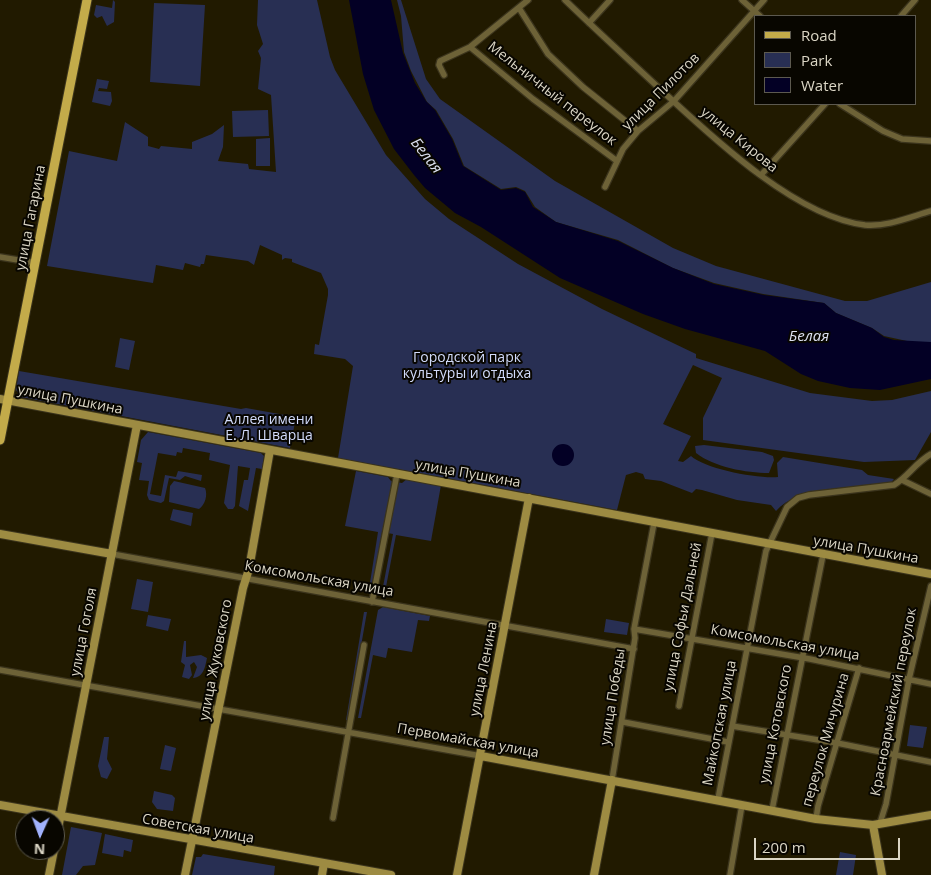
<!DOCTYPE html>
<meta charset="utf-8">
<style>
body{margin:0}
#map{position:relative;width:931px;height:875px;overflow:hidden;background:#211a00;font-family:"Open Sans",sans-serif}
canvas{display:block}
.legend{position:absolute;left:754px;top:15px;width:162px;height:90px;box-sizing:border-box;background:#080600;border:1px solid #5c594f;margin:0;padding:6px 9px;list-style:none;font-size:15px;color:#dbd6c5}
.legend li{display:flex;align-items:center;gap:10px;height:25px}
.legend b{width:25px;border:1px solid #5c594f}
.north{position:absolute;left:15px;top:810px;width:50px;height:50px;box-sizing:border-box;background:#080600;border:1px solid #5c594f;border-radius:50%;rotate:182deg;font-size:14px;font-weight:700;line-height:20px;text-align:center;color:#dbd6c5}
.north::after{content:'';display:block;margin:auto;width:18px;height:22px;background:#a1b2fd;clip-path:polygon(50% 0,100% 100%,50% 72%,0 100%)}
.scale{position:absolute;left:754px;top:838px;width:146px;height:22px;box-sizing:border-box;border:2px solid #dbd6c5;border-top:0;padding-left:6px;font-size:15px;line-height:18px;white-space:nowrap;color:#dbd6c5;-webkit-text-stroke:4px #080600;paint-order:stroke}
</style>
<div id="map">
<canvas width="931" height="875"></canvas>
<ul class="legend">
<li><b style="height:6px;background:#c3ab4a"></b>Road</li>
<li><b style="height:14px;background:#282f53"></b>Park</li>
<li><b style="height:14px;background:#030025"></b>Water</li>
</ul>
<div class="north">N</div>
<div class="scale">200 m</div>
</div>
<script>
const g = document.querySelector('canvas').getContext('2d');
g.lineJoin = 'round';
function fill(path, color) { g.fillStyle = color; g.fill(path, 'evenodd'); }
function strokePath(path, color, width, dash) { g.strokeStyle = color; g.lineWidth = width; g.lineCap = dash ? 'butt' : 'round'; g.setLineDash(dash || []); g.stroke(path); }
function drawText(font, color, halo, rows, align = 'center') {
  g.font = font + ' "Open Sans",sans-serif'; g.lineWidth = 4; g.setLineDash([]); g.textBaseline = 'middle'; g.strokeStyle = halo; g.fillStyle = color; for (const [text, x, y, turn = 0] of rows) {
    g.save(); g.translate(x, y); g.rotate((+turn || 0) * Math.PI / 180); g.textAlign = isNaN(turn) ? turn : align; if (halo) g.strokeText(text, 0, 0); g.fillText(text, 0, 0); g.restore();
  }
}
fill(new Path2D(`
 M113,0L115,2L114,22L107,26L102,16L97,18L94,15L96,5L112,8Z
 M258,0H317L330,57L335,70L386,155L425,199L449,219L518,264L602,309L696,354V358L810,393L872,401L892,400L931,391V432L915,460L864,462L703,440V418L722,378L693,365L663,424L691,436L678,461L683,462L691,456C705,469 758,479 778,477L777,463L783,457L862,470L868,475L894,479L890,484C857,488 798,485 776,511L771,505L737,500L702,490L696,489L692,493L661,481L645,479L643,474L636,472L626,475L617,510L338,458L353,366L345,359L314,354L315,344L319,345L328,295V289L321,273L292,262V259L285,258L282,260V255L260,245L254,265L248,261L206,255L204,264H201L200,267L185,263L183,270L156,265L153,283L47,266L69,151L117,161L125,122L148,137V146L159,149L161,146L192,149V142L212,134L224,125L223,147L218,161L248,164L249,169L276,172L271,95L258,89L261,58L258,51L263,44L257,25Z
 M397,0H401L426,79L440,99L555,181L673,248L716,266L845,301H867L931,282V342L916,343L884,336L872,328L836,313L824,303L763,294L714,283L673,268L618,240L556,222L535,207L525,191L516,187L501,189L464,166L453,139L436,110L427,102L411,71L404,52L401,16Z
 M154,3L205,5L200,86L150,82Z
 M97,79L109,81L107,89L99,88L98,91L111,92L112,101L110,106L92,102Z
 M268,110L269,136L233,137L232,111Z
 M270,138V166H256V139Z
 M120,338L135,341L129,370L115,367Z
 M19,371L241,409L246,408L296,417L290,448L21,397L16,390Z
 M148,432L261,453L264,456L262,469L256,468L248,511L239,506L244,480H248L250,468L238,466L235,506L233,509H228L224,503L230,465L209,460L210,453L183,448L182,453L177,452L176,456L158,453L150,494L161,496L165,475L176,477L178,471L202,475L201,481L185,476L180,480L169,478L164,501L161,503L149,500L147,495L149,481L139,480L142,463L137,462L141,440Z
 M704,445L762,452L773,456L774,460L769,473C746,473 714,467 696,453L695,446Z
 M356,471L388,477L391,481L402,483L407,479L441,485L431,541L396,535L385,592H382L393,534L382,532L372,590L369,589L378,532L345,526Z
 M174,481L205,488C208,495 205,505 199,509L169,502L170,486Z
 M173,509L193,513L191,526L170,520Z
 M137,579L153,582L148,612L131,609Z
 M383,607L430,616L429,621L418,620L412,652L388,648L386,658L373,655L361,718H358L378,610Z
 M364,612H367L348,720H346Z
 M148,615L171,619L168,631L146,626Z
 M606,619L629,623L627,635L604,632Z
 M184,641H186V657L201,655L207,658C205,667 204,677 193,678L197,667L194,662L190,665L192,675L189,679L182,677L185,665L181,662Z
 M910,725L927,727L923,748L907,746Z
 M104,737H109L107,759L112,769L107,779L101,777L98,766Z
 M165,745L176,748L171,771L160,769Z
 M154,791L172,795L175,798L173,811L157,809L152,802Z
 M71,827L102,833L95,865L83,866L76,875H62Z
 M105,834L133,840L131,852L124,850L123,857L102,853Z
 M840,852L856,855L853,875H836Z
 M203,854L275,866L274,875H192L196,857H201Z`), '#282f53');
fill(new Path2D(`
 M349,0H391L403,53L415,83L426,101L435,110L452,139L463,166L501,190L516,188L525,192L533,207L556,222L618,241L673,268L714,284L764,295L824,303L836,313L872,328L884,337L894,340L931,342V379L880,390L850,388L818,381L801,374L765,351L685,329L643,314L560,278L481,227L455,213L425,188L414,175L394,149L374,110L363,74Z
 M552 455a11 11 0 1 1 22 0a11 11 0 1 1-22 0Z`), '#030025');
const street = new Path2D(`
 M565,0C596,30 628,59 659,88C710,135 795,217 865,225C887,227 910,217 931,211
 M742,0L760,16
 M519,8L548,54L583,87L638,131
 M901,16L915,0
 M589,23L610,0
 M470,47L533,99L617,161
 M444,75L439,65L440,61L470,47L528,0
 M840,104L883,131L902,139L931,141
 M761,175L825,104
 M605,187L623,149L638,131L674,101L764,0
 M0,257L36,263
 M902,480L931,494
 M112,554L634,649
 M372,602L397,474
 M634,629L810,659L931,684
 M0,670L481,756
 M679,706L712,533
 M623,722L728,742
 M732,726L837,743L931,762
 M612,780L635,638L634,629L654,523
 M718,799L766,551L787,507L798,498L809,495L894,485C908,477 915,463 931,454
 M772,810L823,555
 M333,818L364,645
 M816,819L818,806L859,668
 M880,823L886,804L909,679L931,586
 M730,875L742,805`);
const secondary = new Path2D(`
 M0,399L931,574
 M0,534L112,554
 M481,756L816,819L873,825L931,815
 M0,805L391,875
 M873,825L882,875
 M55,844L137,425
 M49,875L54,850
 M185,875L243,588L249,569L270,450
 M322,875L324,863
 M457,875L529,498
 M594,875L612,780`);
const primary = new Path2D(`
 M0,440L87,0`);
strokePath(street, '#3b341c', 8);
strokePath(secondary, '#3b341c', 10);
strokePath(primary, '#3b341c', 11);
strokePath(street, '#6d6237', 5.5);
strokePath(secondary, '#9d8b42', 8);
strokePath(primary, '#c3ab4a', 9);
drawText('14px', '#dbd6c5', '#080600', [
 ["улица Пилотов",661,92,-45],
 ["Мельничный переулок",552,94,38],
 ["улица Кирова",739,140,39],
 ["улица Гагарина",31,218,-79],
 ["улица Пушкина",70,400,11],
 ["улица Пушкина",468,474,10],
 ["улица Пушкина",866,550,10],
 ["Комсомольская улица",319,579,10],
 ["улица Софьи Дальней",683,617,-79],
 ["улица Гоголя",84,632,-79],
 ["Комсомольская улица",785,643,10],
 ["улица Жуковского",216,660,-79],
 ["улица Ленина",484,669,-79],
 ["улица Победы",613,697,-81],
 ["Красноармейский переулок",894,702,-79],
 ["Майкопская улица",720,723,-79],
 ["улица Котовского",776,724,-79],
 ["переулок Мичурина",826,740,-74],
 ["Первомайская улица",468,741,10],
 ["Советская улица",198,829,10]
]);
drawText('14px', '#d2dbfa', '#080600', [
 ["Городской парк",467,358],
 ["культуры и отдыха",467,374],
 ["Аллея имени",269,420],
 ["Е. Л. Шварца",269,436]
]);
drawText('italic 15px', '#dce0f0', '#080600', [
 ["Белая",426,156,52],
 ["Белая",809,337]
]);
</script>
